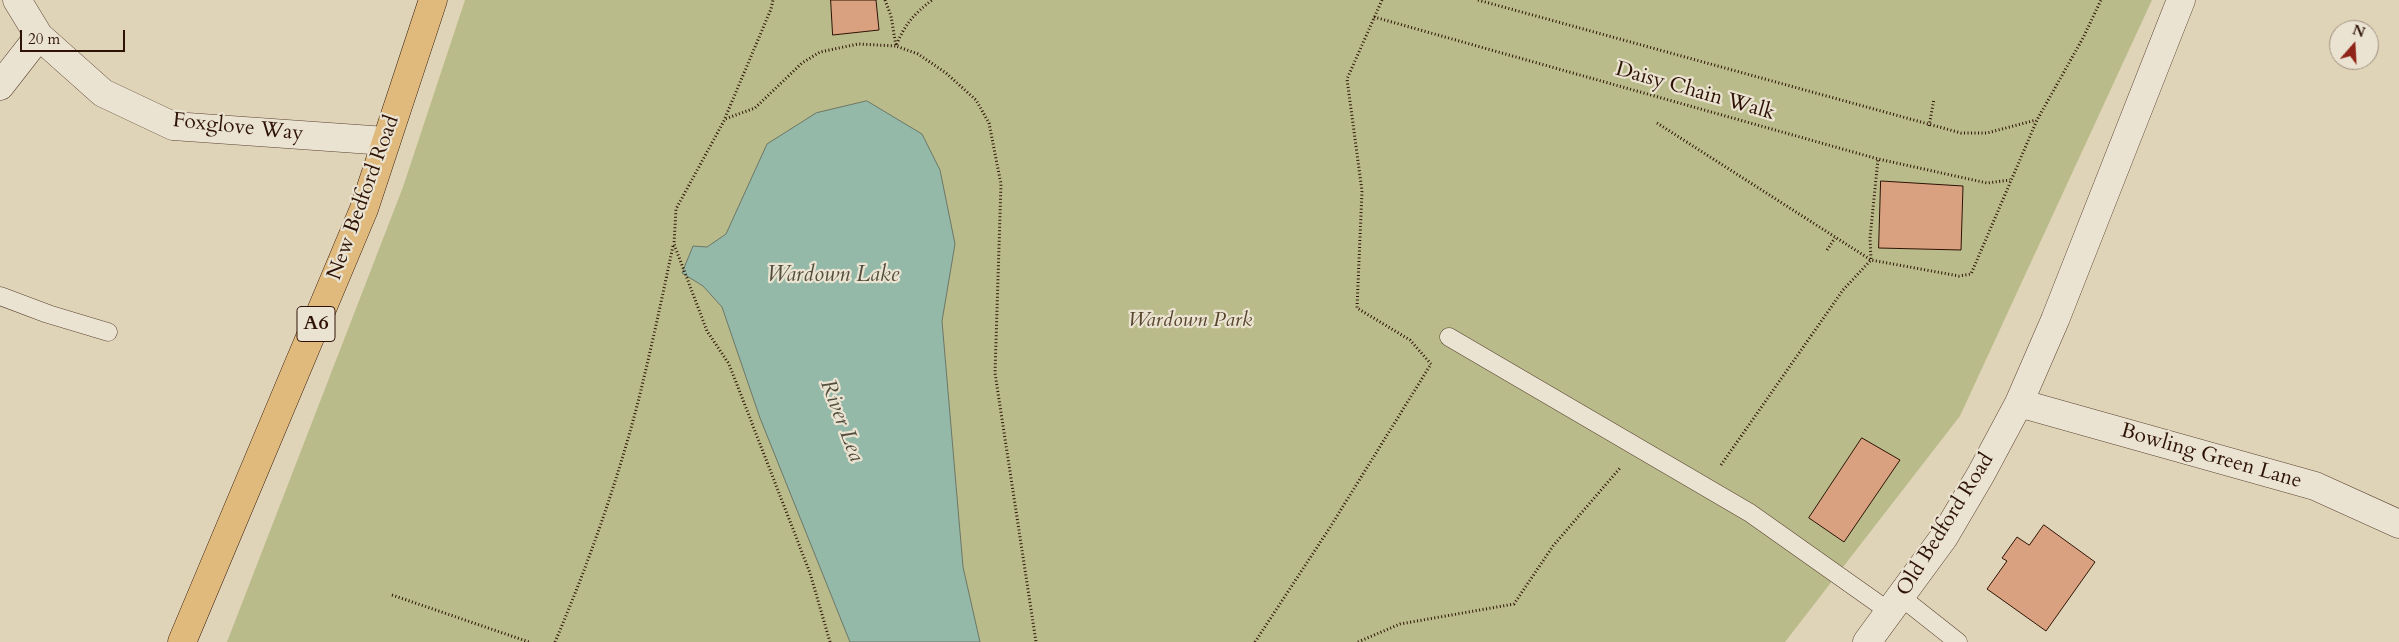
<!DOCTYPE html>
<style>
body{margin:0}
#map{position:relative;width:2399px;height:642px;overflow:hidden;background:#e0d4b8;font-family:Cardo,serif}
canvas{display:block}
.north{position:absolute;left:2329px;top:20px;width:50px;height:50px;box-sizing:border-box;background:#ebe3d1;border:1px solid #9f907f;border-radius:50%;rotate:19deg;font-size:14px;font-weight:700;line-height:20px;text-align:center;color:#2e1305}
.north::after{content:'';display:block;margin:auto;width:18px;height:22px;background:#8f2418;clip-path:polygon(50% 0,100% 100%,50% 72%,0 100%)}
.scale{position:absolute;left:20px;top:30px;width:105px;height:22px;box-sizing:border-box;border:2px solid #2e1305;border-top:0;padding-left:6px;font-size:15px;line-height:18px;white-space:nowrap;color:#2e1305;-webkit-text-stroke:4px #ebe3d1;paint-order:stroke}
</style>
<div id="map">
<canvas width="2399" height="642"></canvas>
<div class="north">N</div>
<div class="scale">20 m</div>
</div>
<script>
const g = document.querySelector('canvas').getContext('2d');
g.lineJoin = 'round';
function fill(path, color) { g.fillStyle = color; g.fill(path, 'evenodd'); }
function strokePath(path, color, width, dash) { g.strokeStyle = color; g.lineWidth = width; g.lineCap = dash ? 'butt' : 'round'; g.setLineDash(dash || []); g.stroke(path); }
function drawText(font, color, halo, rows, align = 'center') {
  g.font = font + ' Cardo,serif'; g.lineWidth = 4.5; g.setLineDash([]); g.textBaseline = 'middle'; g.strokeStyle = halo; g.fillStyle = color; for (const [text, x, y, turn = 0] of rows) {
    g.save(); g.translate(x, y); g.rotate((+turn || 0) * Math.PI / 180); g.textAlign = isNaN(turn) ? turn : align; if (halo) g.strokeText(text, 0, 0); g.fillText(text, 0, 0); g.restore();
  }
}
fill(new Path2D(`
 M465,0H2152L1960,416L1785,642H227L403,187Z`), '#babb8a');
const water = new Path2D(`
 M867,101L922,134L940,170L955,244L942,321L963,567L980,642H850L760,418L722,307L703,286L682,273L693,246L707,247L726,234L767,144L816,113Z`);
fill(water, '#95b9a9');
strokePath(water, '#6c7767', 1);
const building = new Path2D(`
 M831,0H876L879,30L833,35Z
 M1881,181L1963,186L1961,250L1879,248Z
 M1862,438L1900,460L1844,542L1809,518Z
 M2044,525L2095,562L2046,631L1987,589L2007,561L2002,558L2017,537L2029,545Z`);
fill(building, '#daa181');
strokePath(building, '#2e1305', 1);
const service = new Path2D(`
 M0,296L48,314L108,332
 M1449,337L1750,513L1890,612
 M1901,597L1958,642`);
const minor = new Path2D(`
 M17,0L39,36L103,93L173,126L386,141
 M0,86L39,36
 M2019,403L2315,486L2399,524
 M1867,642L1944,537L1981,474L2019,403L2055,320L2181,0`);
const trunk = new Path2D(`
 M182,642L364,209L433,0`);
strokePath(service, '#5a4332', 19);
strokePath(minor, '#5a4332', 29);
strokePath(trunk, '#2e1305', 29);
strokePath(new Path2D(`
 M885,0L891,16L896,46L918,54L946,73L976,100L989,123L1001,184L995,373L1036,642
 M1382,0L1347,79L1362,191L1357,308L1410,340L1431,364
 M1478,0L1961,133H1987L2036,120
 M1374,17L1878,159L1987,183L2010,180
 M725,118L771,9L773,0
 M1657,123L1871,260L1959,276L1971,274L2037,120L2083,38L2101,0
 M1929,126L1934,99
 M1827,250L1835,238
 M1721,465L1843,290L1871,260L1870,238L1878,159
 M392,595L529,642
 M555,642C588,565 617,483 638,402C651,350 662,298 673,246
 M830,642L810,573L729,364L707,331L674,244L676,209L725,119L755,108L802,63L820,52L858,44L896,46C905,24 913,15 932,0
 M1255,642L1329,529L1431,364
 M1358,642L1400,624L1514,604L1553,546L1620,468`), '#2e1305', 3, [1, 2.5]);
strokePath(service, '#ebe3d1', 18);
strokePath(minor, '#ebe3d1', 28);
strokePath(trunk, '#e0ba7c', 28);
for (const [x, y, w] of [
 [316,324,38]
]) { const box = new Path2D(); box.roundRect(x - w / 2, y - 17.5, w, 35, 4); g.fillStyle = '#ebe3d1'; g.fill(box); strokePath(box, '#2e1305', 1); }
drawText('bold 20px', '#2e1305', null, [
 ["A6",316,324]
]);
drawText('21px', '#2e1305', '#ebe3d1', [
 ["Daisy Chain Walk",1695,92,16],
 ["Foxglove Way",238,128,6],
 ["New Bedford Road",364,198,-70],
 ["Bowling Green Lane",2211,457,16],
 ["Old Bedford Road",1946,525,-58]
]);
drawText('italic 21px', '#58452d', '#ebe3d1', [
 ["Wardown Park",1190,321]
]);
drawText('italic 22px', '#524d3e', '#ebe3d1', [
 ["Wardown Lake",833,276],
 ["River Lea",841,421,69]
]);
</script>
